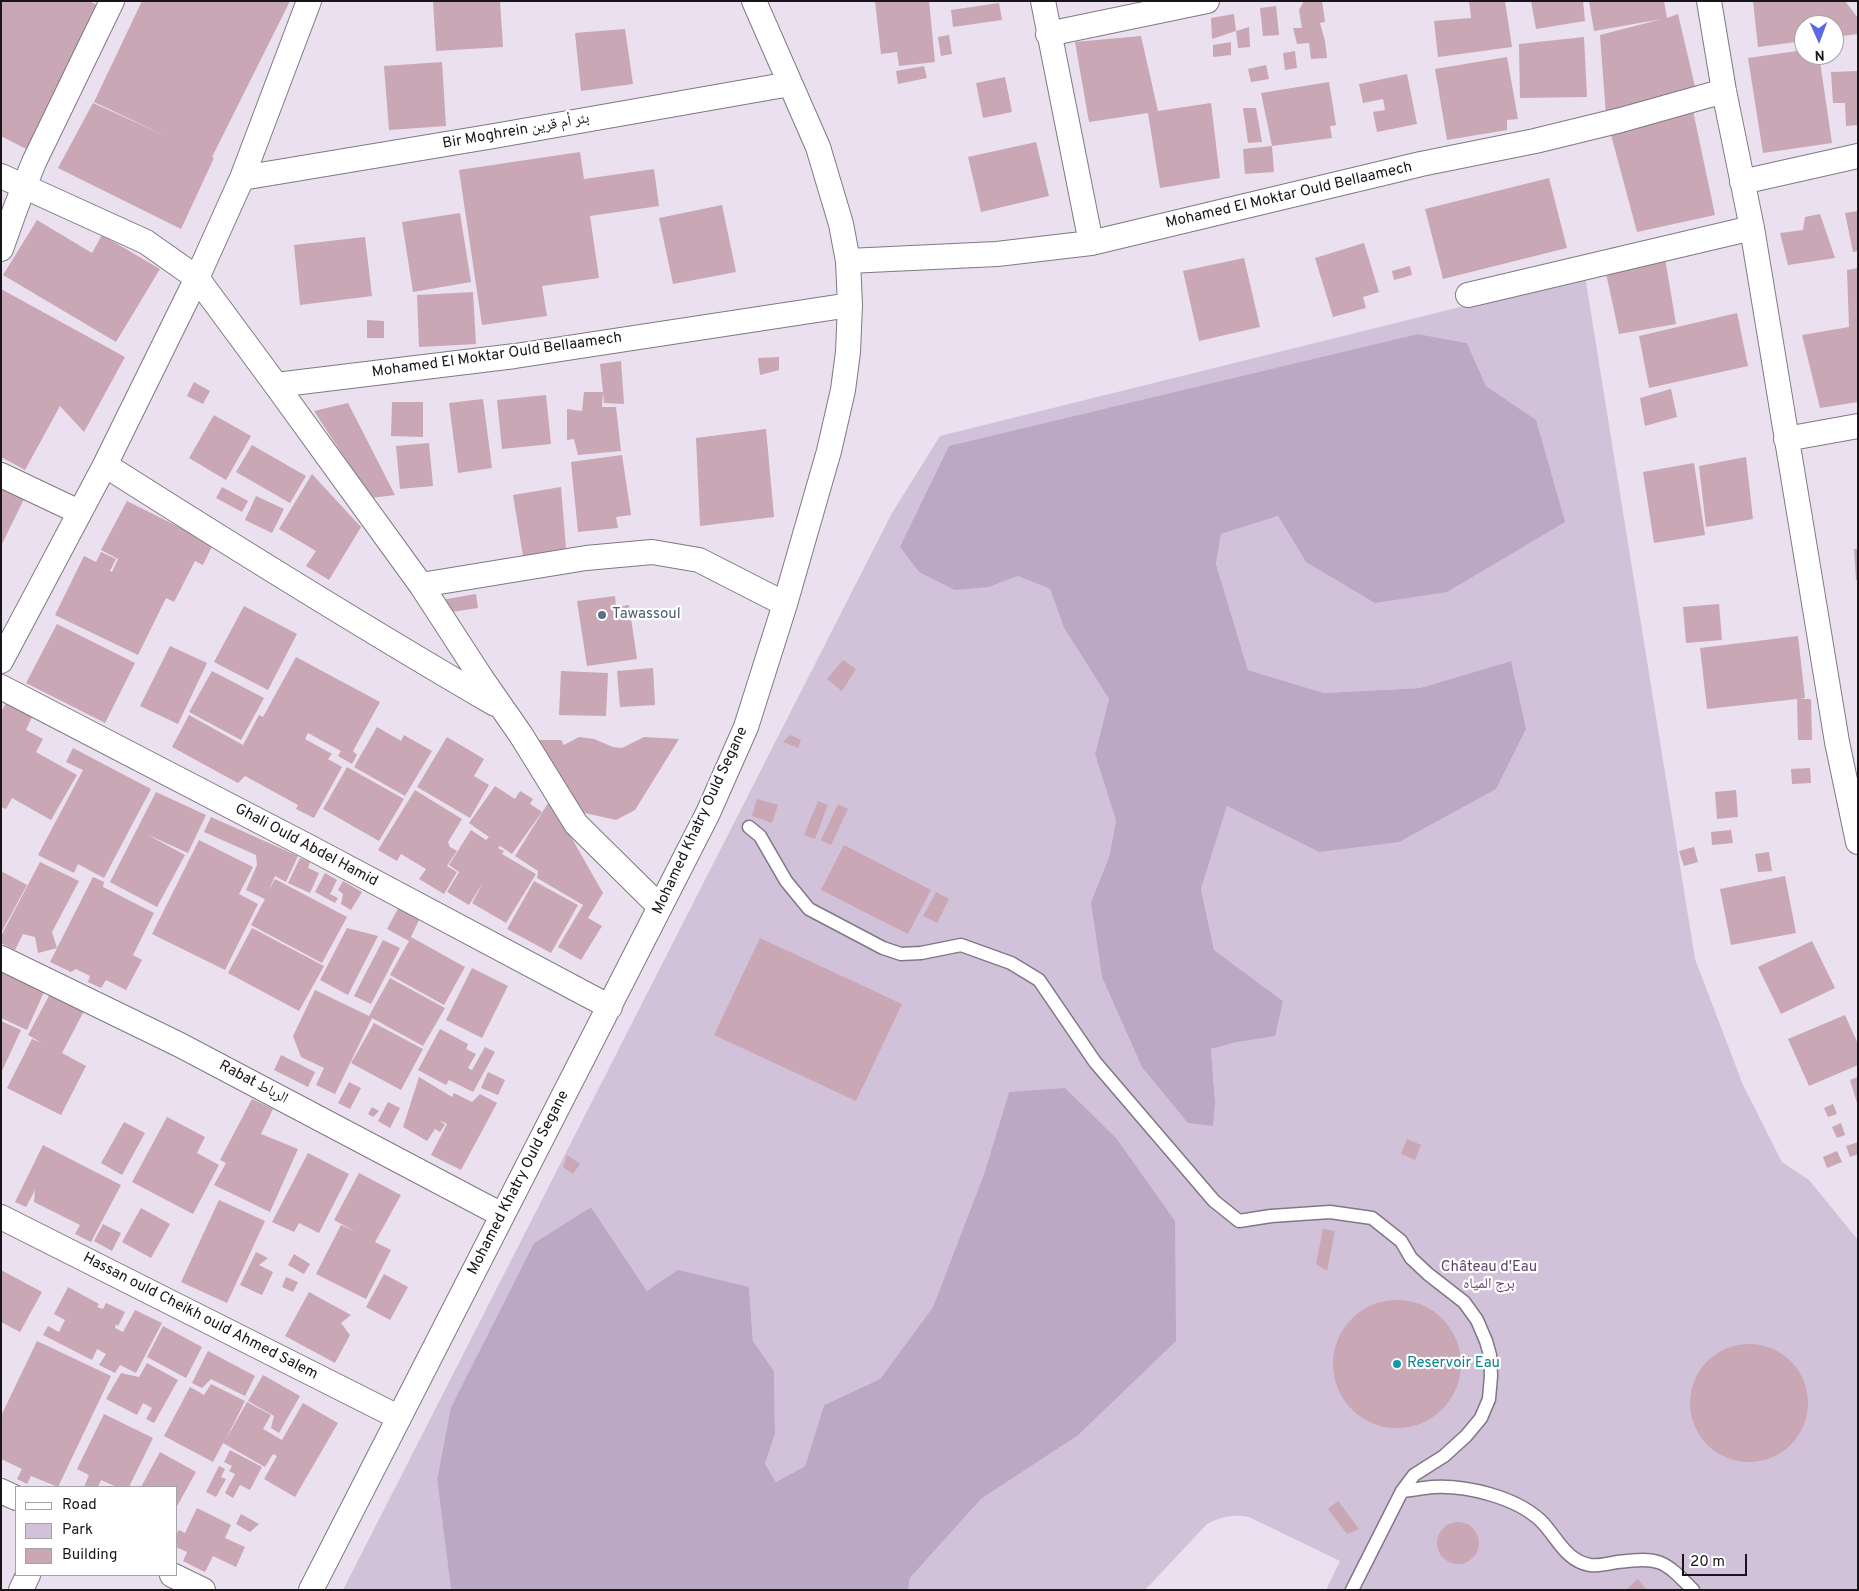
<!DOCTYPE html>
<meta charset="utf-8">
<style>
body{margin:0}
#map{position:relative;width:1859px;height:1591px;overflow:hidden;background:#eae0ef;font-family:Overpass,sans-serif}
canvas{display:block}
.frame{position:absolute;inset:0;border:2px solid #19161b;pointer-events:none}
.legend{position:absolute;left:15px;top:1486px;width:162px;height:90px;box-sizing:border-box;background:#fff;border:1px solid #a3a2a4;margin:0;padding:6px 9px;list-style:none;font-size:15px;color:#19161b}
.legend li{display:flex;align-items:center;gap:10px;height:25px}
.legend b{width:25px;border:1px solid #a3a2a4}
.north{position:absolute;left:1794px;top:15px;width:50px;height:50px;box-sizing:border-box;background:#fff;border:1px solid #a3a2a4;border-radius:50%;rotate:178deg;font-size:14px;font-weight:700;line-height:20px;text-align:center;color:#19161b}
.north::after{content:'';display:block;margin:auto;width:18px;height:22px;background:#5c68df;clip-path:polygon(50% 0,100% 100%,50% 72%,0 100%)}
.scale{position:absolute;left:1682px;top:1554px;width:65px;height:22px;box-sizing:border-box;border:2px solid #19161b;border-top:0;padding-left:6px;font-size:15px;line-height:18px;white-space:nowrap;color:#19161b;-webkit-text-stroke:4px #fff;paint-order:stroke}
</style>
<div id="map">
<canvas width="1859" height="1591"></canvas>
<div class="frame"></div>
<ul class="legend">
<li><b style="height:6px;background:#fff"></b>Road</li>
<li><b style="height:14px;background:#d1c2d9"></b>Park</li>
<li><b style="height:14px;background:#c9a7b4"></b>Building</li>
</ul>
<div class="north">N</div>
<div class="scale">20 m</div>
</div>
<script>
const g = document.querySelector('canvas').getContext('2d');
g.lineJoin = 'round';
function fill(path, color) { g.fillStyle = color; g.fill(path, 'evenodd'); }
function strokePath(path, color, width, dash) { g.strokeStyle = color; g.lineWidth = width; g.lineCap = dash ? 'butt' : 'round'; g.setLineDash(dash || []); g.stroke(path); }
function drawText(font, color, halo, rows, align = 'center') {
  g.font = font + ' Overpass,"Noto Naskh Arabic",sans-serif'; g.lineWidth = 4.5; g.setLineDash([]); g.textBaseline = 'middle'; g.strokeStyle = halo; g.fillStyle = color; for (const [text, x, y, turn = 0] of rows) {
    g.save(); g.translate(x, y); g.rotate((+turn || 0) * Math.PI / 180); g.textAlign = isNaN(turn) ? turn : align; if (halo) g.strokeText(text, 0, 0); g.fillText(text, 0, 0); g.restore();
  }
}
fill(new Path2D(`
 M1585,276L1695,959L1743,1085L1782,1162L1809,1180L1858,1240V1590H1326L1340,1561L1249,1517C1233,1514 1222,1516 1207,1524L1145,1590H908L910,1578L981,1499L1077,1436L1009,1092L984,1174L933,1307L880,1379L824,1405L805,1466L776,1482L765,1464L775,1434L774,1371L753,1341L749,1287L647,1291L591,1207L534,1243L451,1407L437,1479L451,1590H343L892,513L940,436ZM1418,334L1467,343L1486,386L1536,421L1306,562L1278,516L1221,534L1216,564L1248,670L1324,693L1420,688L1511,661L1319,852L1227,806L1201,889L1214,950L1283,1001L1237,1042L1211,1049L1215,1101L1091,902L1109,857L1116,821L1095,754L1109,699L1064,628L1050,589L1018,576L989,587L1338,354Z`), '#d1c2d9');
fill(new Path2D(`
 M1418,334L1467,343L1486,386L1536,420L1565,522L1447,592L1375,603L1306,562L1278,516L1221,534L1216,564L1248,670L1324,693L1420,688L1511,661L1526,729L1496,789L1399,842L1319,852L1227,806L1201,889L1214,950L1283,1001L1275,1036L1237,1042L1211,1049L1215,1101L1213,1126L1188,1123L1142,1067L1102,977L1091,902L1109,857L1116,821L1095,754L1109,699L1064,628L1050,589L1018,576L989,587L955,590L919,572L900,547L949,446Z
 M1065,1088L1116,1138L1175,1221L1176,1341L1077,1436L981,1499L910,1578L908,1590H451L437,1479L451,1407L534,1243L591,1207L647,1291L678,1270L749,1287L753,1341L774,1371L775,1434L765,1464L776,1482L805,1466L824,1405L880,1379L933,1307L984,1174L1009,1092Z`), '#baa8c4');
fill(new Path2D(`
 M1,1H89L99,6L30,151L1,136Z
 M142,1H290L212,157L214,158L181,229L58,168L93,103L168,137L94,102Z
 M433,1H500L503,47L436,51Z
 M875,1H929L935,62L899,66L897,52L881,54Z
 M1304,1H1322L1325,22L1320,23L1325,41L1327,58L1311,59L1309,43L1297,44L1293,28H1302L1299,10Z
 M1469,1H1505L1512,47L1438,57L1434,21L1471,18Z
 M1531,1H1583L1585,21L1536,29Z
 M1589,1H1664L1667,18L1678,14L1696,91L1606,116L1600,35L1662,19L1594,31Z
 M1753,1H1845L1858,18V34L1834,37V25H1804V41L1758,47Z
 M999,3L1002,20L953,27L951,10Z
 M1276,6L1279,35L1263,36L1260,8Z
 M1234,14L1236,31L1212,39L1211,18Z
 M1249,27L1250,47L1238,48L1236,31Z
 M625,29L633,84L581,91L575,33Z
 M949,35L952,54L941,56L938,37Z
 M1141,36L1158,111L1211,103L1220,178L1160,188L1148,113L1089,122L1075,42Z
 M1584,37L1587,97L1520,98L1519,44Z
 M1231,42V55L1213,57V45Z
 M1804,50V55H1819L1832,143L1763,153L1748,58Z
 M1295,51L1297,68L1285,70L1283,53Z
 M1507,57L1518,119L1507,120V130L1447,140L1435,69Z
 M442,62L446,126L389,130L384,66Z
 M1266,65L1269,79L1251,82L1248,69Z
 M924,66L927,78L898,84L896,71Z
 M1858,71V125L1846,126L1845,103H1833L1831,72Z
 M1407,74L1417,124L1377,132L1373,112L1385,110L1383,99L1363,103L1359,84Z
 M1005,77L1012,112L983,118L976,83Z
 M1329,82L1336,125L1330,126L1332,138L1272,146L1274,172L1245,174L1243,149L1272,146L1261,93Z
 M1692,106L1715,215L1637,232L1610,131Z
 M1243,108H1256L1262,142L1248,143Z
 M1036,142L1049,196L981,212L968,157Z
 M580,152L584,179L654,169L659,206L590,216L599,278L542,286L547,316L482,325L459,170Z
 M1549,178L1567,248L1443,279L1425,209Z
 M722,205L736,272L673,284L659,218Z
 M1858,211V251L1853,252L1845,213Z
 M460,213L471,282L413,292L402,222Z
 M1820,214L1835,258L1788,265L1780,233L1803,230L1805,217Z
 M37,220L92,253L102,235L160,269L116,342L3,275Z
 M365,237L372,296L300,305L294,245Z
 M1364,243L1379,292L1363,297L1366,308L1333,317L1315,258Z
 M1244,258L1260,327L1199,341L1183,271Z
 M1665,258L1676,324L1619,334L1606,273Z
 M1410,266L1412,275L1394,280L1392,271Z
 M1858,268V402L1820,408L1802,335L1849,327L1847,270Z
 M1,289L125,357L84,432L60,406L25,470L1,457Z
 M473,292L476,344L419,347L417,295Z
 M1737,313L1748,366L1649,388L1639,336Z
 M367,320L384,321V338H367Z
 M779,357V370L760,375L758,358Z
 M621,361L624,404L604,403L603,392L602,407H616L621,451L578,455L574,439L567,440V409L582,411L584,392H603L600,364Z
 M194,382L210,391L203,404L187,396Z
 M1671,389L1677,417L1645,426L1640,398Z
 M546,395L551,444L502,449L497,400Z
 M483,399L492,468L458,473L449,403Z
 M392,402H423V437L391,436Z
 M348,403L395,495L371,498L314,411Z
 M214,415L251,436L226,480L189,458Z
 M766,429L774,517L700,526L696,438Z
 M429,443L433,486L400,489L396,446Z
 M252,445L306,476L290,503L236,472Z
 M622,455L631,515L616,517L618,528L578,532L571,462Z
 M1746,457L1753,519L1706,527L1699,466Z
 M1694,463L1705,535L1654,543L1643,472Z
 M312,474L361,527L329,580L306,566L316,551L279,529Z
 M1,483L26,495L1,546Z
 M222,487L248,501L242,512L216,498Z
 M561,487L566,549L523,556L513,495Z
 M256,496L284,509L272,533L245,520Z
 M127,501L213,544L203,565L195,561L174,602L166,598L138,655L55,615L84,556L96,562L101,552L116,559L110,571L112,572L118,559L101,550Z
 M1854,549H1858V580H1856Z
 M476,594L478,608L452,612L441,600Z
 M615,596L616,607L629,605L637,659L587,666L577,601Z
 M1719,604L1722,640L1686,643L1683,607Z
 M244,606L297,634L268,690L214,662Z
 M57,624L135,663L105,723L26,683Z
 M1798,636L1805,698L1800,699H1811L1812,740H1798L1797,699L1707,709L1700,648Z
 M170,646L207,663L178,724L140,706Z
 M296,657L380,702L353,751L357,755L352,764L338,756L341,751L308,733L305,739L332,754L328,759L342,767L314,818L296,809L298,805L245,776L238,783L172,747L189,715L243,745L259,715L263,717Z
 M843,660L856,669L842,691L827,679Z
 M653,668L655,705L620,707L617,671Z
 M212,671L264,698L241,740L189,712Z
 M561,671L608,673L606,716L559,715Z
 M6,703L32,717L26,730L43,739L36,752L77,775L51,820L12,798L6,809L1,807V712Z
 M377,727L401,741L404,735L432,751L405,796L354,767Z
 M790,735L801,740L798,748L783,742Z
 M447,737L484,759L474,776L489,785L470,818L417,787Z
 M579,737L594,739L613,747L622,748L644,737L679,739L635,810L616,820L567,809L538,740H561L564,745Z
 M73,748L151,789L104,878L78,864L74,873L38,855L83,770L66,762Z
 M347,767L404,799L379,841L323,809Z
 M1810,768L1811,783L1792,784L1791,769Z
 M495,786L515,799L520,791L533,799L530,804L542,812L512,854L500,846L498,848L504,851L502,854L536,874L506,923L472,903L484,881L469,905L447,892L459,872L449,865L471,830L486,840L489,837L469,823Z
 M415,790L462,819L448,842L450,847L457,851L447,866L457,872L444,894L419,879L426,869L401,854L397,861L378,850Z
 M1736,790L1738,817L1717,819L1715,792Z
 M156,792L206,815L188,853L146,834L185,855L157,907L110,882Z
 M757,799L778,805L772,823L752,816Z
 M550,800L603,893L588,918L602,926L581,960L558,947L583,905L537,878L538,871L515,856Z
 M818,801L828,805L815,839L804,835Z
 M838,804L848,809L831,845L821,840Z
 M211,817L298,856L286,882L275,876L268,892L275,879L347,917L322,963L251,925L265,899L246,890L257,865L256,855L204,832Z
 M1731,830L1733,843L1712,845L1711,832Z
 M199,840L253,867L239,894L258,904L225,970L152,934Z
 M844,845L931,890L908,934L821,890Z
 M1694,847L1698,862L1684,866L1679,851Z
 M1769,852L1772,871L1758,872L1755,854Z
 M300,858L310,862L308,868L319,873L310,893L288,883Z
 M40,862L79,881L52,932L57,948L38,953L35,937L23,934L15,950L1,943V936Z
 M1,871L27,885L1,933Z
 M325,873L337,880L330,894L338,898L335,903L315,892Z
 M1785,876L1796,933L1731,945L1720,889Z
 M93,877L104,882L103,887L154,913L133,955L142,960L126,990L106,980L101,988L88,982L90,976L76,969L71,972L50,962Z
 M343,881L362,892L351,910L341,904L343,894L338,890Z
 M534,881L578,905L551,953L507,929Z
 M936,892L949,899L937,923L923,916Z
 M399,907L420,918L411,937L465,967L444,1005L390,975L409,941L387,929Z
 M252,928L324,966L299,1011L228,973Z
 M347,928L378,936L348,995L320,980Z
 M760,938L902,1004L856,1101L714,1035Z
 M383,940L400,948L371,1004L354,996Z
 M1812,941L1835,988L1781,1014L1758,967Z
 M472,968L508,986L482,1038L446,1020Z
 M1,972L44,992L27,1030L1,1018Z
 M390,978L445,1008L423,1046L372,1018L335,1094L316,1085L324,1068L301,1057L293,1036L315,990L369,1016Z
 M51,992L85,1009L62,1053L86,1066L61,1115L7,1088L32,1039L42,1043L28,1035Z
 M1845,1015L1858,1044V1065L1809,1086L1788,1039Z
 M1,1021L21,1030L1,1073Z
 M374,1023L423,1049L401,1090L351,1063Z
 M440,1029L468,1044L466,1049L476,1054L468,1068L472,1070L485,1047L495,1052L473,1092L449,1080L446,1085L418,1070Z
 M281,1055L315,1072L308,1087L274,1070Z
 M488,1072L505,1080L498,1095L481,1088Z
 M419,1077L452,1097L454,1093L472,1102L480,1094L497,1103L461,1170L431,1155L447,1124L439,1120L445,1125L440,1132L435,1129L427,1141L403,1127Z
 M1858,1077V1103H1857L1850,1080Z
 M349,1082L361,1088L350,1109L338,1103Z
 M252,1099L273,1109L261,1134L298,1149L270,1212L214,1185L226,1163L220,1160Z
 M388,1102L400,1108L390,1128L378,1121Z
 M1833,1104L1837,1114L1828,1117L1824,1108Z
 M372,1107L379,1111L373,1117L368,1114Z
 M167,1117L205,1137L197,1153L219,1165L193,1214L132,1182Z
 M124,1122L145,1133L122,1175L101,1163Z
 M1841,1123L1845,1135L1837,1138L1832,1127Z
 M1407,1139L1421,1145L1415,1160L1401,1154Z
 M1858,1142V1154L1850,1157L1846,1146Z
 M43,1145L121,1185L91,1242L75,1234L80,1225L34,1202L35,1190L26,1207L15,1202Z
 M1837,1151L1842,1162L1827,1168L1823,1157Z
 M308,1153L349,1174L319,1233L299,1223L294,1232L272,1222Z
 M567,1155L580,1164L573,1174L563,1167Z
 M359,1173L401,1195L375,1242L391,1250L366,1299L316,1274L341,1225L356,1232L334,1220Z
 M219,1200L265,1221L227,1303L181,1282Z
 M141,1208L170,1224L151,1258L122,1242Z
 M103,1224L121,1233L112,1251L94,1241Z
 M1323,1229L1335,1231L1327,1271L1316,1264Z
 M256,1252L268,1258L259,1265L273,1272L262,1295L240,1285Z
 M294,1254L310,1264L304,1274L288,1265Z
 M1,1270L42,1292L20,1332L1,1322Z
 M384,1274L408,1287L390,1320L366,1307Z
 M286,1277L298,1282L293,1292L282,1287Z
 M68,1287L99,1304L97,1307L103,1309L106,1303L125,1312L118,1326L116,1324L115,1328L123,1332L135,1310L162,1323L136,1373L120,1365L115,1373L99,1365L106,1354L97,1349L92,1360L43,1335L48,1326L59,1332L65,1320L54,1314Z
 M309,1292L351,1315L341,1323L350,1335L335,1363L285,1336Z
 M1333 1364a64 64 0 1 1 128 0a64 64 0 1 1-128 0Z
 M163,1326L202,1347L186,1378L147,1357Z
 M37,1341L111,1376L58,1487L31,1476L27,1484L17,1479L22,1469L1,1459V1416Z
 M1690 1403a59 59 0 1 1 118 0a59 59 0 1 1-118 0Z
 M208,1351L255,1376L245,1396L211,1379L202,1388L192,1383Z
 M147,1363L178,1380L154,1423L146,1419L152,1408L143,1403L137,1415L106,1399L121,1373L139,1377Z
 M263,1375L300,1396L279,1433L271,1428L274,1416L248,1401Z
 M211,1384L245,1401L225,1441L247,1402L271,1415L263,1429L282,1440L303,1403L338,1423L295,1497L264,1479L277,1456L273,1454L265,1467L223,1443L213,1462L164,1436L190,1387L204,1395Z
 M104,1414L153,1438L129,1487H117L101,1480L98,1487H84L89,1475L77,1469Z
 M230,1450L262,1467L250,1490L240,1485L233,1498L225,1493L235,1474L229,1471L232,1466L224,1462Z
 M160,1452L196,1472L176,1508V1487H141Z
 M219,1466L225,1469L221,1477L226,1479L216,1497L206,1492Z
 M1338,1501L1359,1529L1347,1534L1328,1509Z
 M197,1508L231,1525L225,1538L245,1547L236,1567L213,1556L205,1572L183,1561L187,1552L176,1547V1535L179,1530L185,1533Z
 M241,1514L259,1524L250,1532L236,1524Z
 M1437 1543a21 21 0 1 1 42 0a21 21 0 1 1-42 0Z
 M1638,1579L1647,1590H1626Z`), '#c9a7b4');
const lane = new Path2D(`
 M749,827L760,836L786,881L809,909L883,948L901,954L921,953L961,945L1011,963L1039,980L1095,1062L1214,1201L1239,1221L1271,1216L1330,1212L1372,1218L1401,1241L1411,1258L1428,1274L1464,1302L1477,1320L1486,1341L1490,1355L1491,1376L1489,1399L1481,1418L1466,1436L1444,1456L1414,1475L1402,1491L1352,1590
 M1402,1491C1412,1490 1423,1488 1433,1487C1466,1485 1515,1497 1540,1520C1556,1535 1565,1561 1590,1565C1598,1566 1608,1564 1617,1562C1659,1557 1663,1559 1693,1590`);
const street = new Path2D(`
 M1043,1L1091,243
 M1709,1L1724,91L1752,228L1837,742L1858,842
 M1048,34L1207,1
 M1,176L146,242L197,278L276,385L421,585L482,679L521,735L576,824L660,907
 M242,178L494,136L790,84
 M1742,182L1858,156
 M1,249L16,207L34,162L112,1
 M848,261L997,254L1091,243L1421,164L1535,141L1621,120L1724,91
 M1468,295L1752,228
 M276,385L515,356L850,305
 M1786,439L1858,426
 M105,465C234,547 363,627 495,704
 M1,475L79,512
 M421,585L586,558L652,552L699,560L785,604
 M1,661L105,465L197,278L242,178L309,1
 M1,687L311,848L610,1007
 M1,958L180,1045L502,1215
 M1,1217L398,1417
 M1,1491L16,1498
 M172,1575L203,1590
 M21,1590L28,1575
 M311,1590L708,813L746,727L785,604L829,451L843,390L848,352L850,305L848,261L841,224L818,147L754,1`);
strokePath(lane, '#807885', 15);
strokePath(street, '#807885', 26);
strokePath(lane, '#fff', 12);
strokePath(street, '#fff', 24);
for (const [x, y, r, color] of [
 [602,615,5,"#5c6f8a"],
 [1397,1364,5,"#0f9aa8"]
]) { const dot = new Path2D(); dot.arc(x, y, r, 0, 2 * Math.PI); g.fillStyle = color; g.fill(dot); strokePath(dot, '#fff', 2); }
drawText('15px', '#19161b', '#fff', [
 ["Bir Moghrein بئر أم قرين",516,132,-10],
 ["Mohamed El Moktar Ould Bellaamech",1289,196,-13],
 ["Mohamed El Moktar Ould Bellaamech",497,356,-8],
 ["Mohamed Khatry Ould Segane",701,821,-65],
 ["Ghali Ould Abdel Hamid",306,846,28],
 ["Rabat الرباط",253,1083,28],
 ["Mohamed Khatry Ould Segane",519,1183,-63],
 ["Hassan ould Cheikh ould Ahmed Salem",200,1317,27]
]);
drawText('15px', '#4e5e75', '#fff', [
 ["Tawassoul",612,615]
], 'left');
drawText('15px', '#5f456d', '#fff', [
 ["Château d'Eau",1489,1268],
 ["برج المياه",1489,1285]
]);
drawText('15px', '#0d838f', '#fff', [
 ["Reservoir Eau",1407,1364]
], 'left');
</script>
